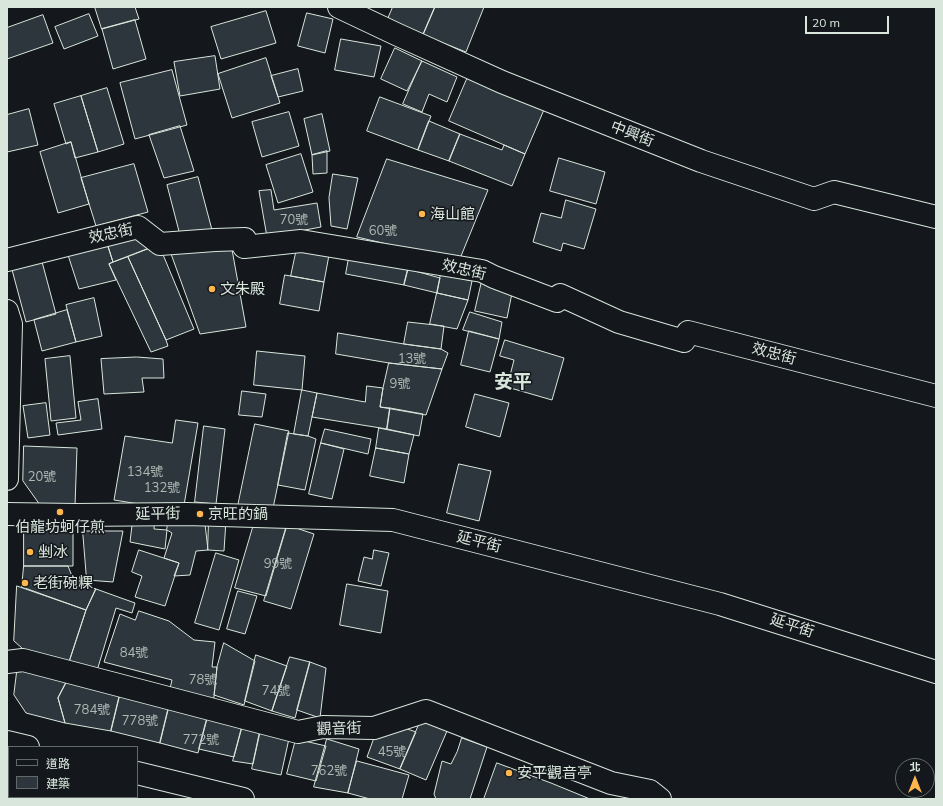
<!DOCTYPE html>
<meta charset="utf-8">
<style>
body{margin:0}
#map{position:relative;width:943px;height:806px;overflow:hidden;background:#14181c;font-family:Mulish,"Noto Sans TC",sans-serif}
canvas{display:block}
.frame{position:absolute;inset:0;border:8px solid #d8e6dc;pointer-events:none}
.legend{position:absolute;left:8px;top:746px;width:130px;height:52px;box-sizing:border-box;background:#14181c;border:1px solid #626a69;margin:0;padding:5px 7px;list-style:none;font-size:12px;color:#d8e6dc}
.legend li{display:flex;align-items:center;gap:8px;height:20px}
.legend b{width:20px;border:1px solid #626a69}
.north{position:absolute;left:895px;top:758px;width:40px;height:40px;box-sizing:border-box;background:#14181c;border:1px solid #626a69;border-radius:50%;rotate:0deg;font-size:11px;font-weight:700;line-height:16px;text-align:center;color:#d8e6dc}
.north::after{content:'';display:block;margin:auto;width:14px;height:18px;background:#ffb74d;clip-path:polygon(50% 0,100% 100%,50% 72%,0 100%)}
.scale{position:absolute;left:805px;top:16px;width:84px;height:18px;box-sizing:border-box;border:2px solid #d8e6dc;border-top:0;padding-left:5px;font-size:12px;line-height:14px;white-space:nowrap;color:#d8e6dc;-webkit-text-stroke:3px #14181c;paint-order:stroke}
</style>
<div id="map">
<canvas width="943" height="806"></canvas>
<div class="frame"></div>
<ul class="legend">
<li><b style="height:5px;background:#14181c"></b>道路</li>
<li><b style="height:11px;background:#2c363c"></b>建築</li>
</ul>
<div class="north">北</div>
<div class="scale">20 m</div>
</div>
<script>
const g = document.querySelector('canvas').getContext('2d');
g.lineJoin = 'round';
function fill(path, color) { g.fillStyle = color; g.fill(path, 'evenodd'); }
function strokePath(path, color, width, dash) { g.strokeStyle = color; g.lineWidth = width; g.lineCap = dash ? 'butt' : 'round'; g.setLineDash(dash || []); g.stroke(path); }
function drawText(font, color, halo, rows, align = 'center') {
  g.font = font + ' Mulish,"Noto Sans TC",sans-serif'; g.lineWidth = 3; g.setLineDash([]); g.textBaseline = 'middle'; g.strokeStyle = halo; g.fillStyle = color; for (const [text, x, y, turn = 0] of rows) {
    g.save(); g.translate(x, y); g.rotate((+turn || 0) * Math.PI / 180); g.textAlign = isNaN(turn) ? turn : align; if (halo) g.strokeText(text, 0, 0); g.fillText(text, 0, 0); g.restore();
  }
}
const building = new Path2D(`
 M95,7H135L139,19L102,29Z
 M393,7H435L423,35L387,21Z
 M435,7H484L466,52L423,35Z
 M266,11L276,43L221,59L211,27Z
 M307,13L333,19L325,53L298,46Z
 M89,14L98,36L64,49L55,27Z
 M43,15L53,43L7,59V28Z
 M135,20L146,59L113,69L102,29Z
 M341,39L381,46L374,77L335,70Z
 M395,48L422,61L407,91L381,79Z
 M215,56L220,89L180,96L174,62Z
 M266,58L280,103L232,118L218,74Z
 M422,61L457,77L447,102L429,94L422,112L403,104Z
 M298,69L303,91L278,97L271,76Z
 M172,70L187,125L135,139L120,83Z
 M470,72L546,105L525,154L449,121Z
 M107,88L124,144L98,152L81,96Z
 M81,96L98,152L75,158L71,142L66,144L54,104Z
 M380,97L431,116L418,150L367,131Z
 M29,109L38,145L7,152V115Z
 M289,112L299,146L262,157L252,122Z
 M322,114L330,151L312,155L304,119Z
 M429,121L460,134L449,161L418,150Z
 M180,126L194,171L164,178L149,135Z
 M460,134L502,150L504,145L525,154L512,186L449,161Z
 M71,142L89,204L58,213L40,152Z
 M327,151V173L313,174L312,155Z
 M301,154L313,192L278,203L266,165Z
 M559,158L605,172L596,204L550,191Z
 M387,159L488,190L459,261L357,237Z
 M134,164L148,212L96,226L81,178Z
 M333,174L358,178L347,229L331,226L329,198Z
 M198,177L212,230L181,239L167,185Z
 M271,190L274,210L317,203L321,227L267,237L259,191Z
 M566,200L596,209L584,249L563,243L561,251L533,242L541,213L561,218Z
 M138,229L149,248L113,262L105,238Z
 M231,244L246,327L200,334L170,251Z
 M159,245L194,329L166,340L128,257Z
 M108,246L113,262L109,264L116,280L79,289L68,255Z
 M297,248L329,255L324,282L291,276Z
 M350,252L408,269L404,285L346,274Z
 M128,257L166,340L168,346L151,352L109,264Z
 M41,258L56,314L26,322L11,266Z
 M408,269L440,278L437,293L404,285Z
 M441,274L472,281L468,300L437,293Z
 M285,275L324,282L319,311L280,304Z
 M482,281L513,288L507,318L475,311Z
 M437,293L468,300L457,329L430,324Z
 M94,298L102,336L76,342L66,305Z
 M67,310L76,342L42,351L34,320Z
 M470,312L502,322L499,339L463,330Z
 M408,322L444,326L441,349L404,344Z
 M469,331L499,339L490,372L461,365Z
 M338,333L404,344L441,349L448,353L442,369L389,363L336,354Z
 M505,340L564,358L552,400L507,387L514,360L500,356Z
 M257,351L305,356L302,390L254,385Z
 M70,356L76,418L51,421L45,359Z
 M137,357L163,359L164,378H142L144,392L104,394L101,359Z
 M389,363L442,369L426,415L380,407L383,388Z
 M367,386L383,388L380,407L390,408L387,429L312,417L317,393L365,402Z
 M302,390L317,393L308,436L294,434Z
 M242,391L266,394L262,417L239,415Z
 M475,394L509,403L500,437L466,427Z
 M98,399L102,429L58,435L56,423L81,420L78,402Z
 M46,403L50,435L28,438L23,406Z
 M390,408L423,414L419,436L387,429Z
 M176,420L198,423L183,511L114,500L125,436L172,443Z
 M255,424L289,431L272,513L238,506Z
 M204,426L225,429L216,504L195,502Z
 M379,428L414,435L409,454L376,448Z
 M325,429L371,439L368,454L321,443Z
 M288,433L308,436L316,439L305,490L278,485Z
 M321,443L344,449L332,499L309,494Z
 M24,446L77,448L75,506L40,505L23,481Z
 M376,448L409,454L404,483L370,476Z
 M459,464L491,471L479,521L447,513Z
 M155,516L154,529L167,530L165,549L130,542L133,517Z
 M169,516L205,524L208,550L196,551L190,575L174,576L179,563L164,558L172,533L167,530Z
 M209,519L226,520L224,551L208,550Z
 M24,521H73V566H24Z
 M254,524L287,525L266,596L235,588Z
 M287,525L314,534L291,609L264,601Z
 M83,531H123L113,582L87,580Z
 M139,550L179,563L165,606L135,597L142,576L132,572Z
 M374,550L389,553L381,586L358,581L364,557L372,559Z
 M216,553L239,560L219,630L195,623Z
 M24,566H68L74,581L96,589L86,610L22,587Z
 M347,584L388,591L381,633L340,625Z
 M17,586L86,610L68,665L23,649L14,641Z
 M96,589L135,603L132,613L116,608L96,674L68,665L86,610Z
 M238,591L257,596L245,634L227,629Z
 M139,611L169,621L194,640L215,642L212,667H217L213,707L169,693L172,680L104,662L120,614L135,620Z
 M224,643L255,661L244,705L214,695L217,667Z
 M256,655L287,666L272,711L245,701Z
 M290,657L310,662L295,718L272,711Z
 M310,662L326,668L320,718L297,710Z
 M18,664L68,679L58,698L65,723L26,713L14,695Z
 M68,679L120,694L111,731L65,723L58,698Z
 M120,694L169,706L160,743L111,731Z
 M169,706L208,715L198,753L160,743Z
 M208,715L242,727L234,757L199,749Z
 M421,720L447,731L426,780L400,769Z
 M396,725L416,732L400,769L367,757L375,735Z
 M242,727L260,732L253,764L233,761Z
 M261,727L290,734L281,775L252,769Z
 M462,738L487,747L470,799H436L434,794L442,761L451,764L457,752Z
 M296,739L326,746L316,781L287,774Z
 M327,739L359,749L348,793L314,787Z
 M357,761L409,775L402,799H370L348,793Z
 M497,763L551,783L590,799H484Z`);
fill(building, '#2c363c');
strokePath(building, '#d8e6dc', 1);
const minor = new Path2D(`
 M339,7L396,34L502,82L701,161L814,199L834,192L936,217
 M7,260L138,227L160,244L215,240L245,239L244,247L301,241L482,271L494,277L557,301L560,295L619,322L684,341L688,332L789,358L936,396
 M7,311L11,324L7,479
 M7,514L75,515L187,514L393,520L720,604L936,672
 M7,662L23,660L298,732L323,727L374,728L426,711L611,783L650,791L660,799`);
const tertiary = new Path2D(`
 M7,742L28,747
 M137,773L243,799`);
strokePath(minor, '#d8e6dc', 24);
strokePath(tertiary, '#d8e6dc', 24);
strokePath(minor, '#14181c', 22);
strokePath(tertiary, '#14181c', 22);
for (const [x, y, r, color] of [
 [422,214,4,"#ffb74d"],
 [212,289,4,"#ffb74d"],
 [60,512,4,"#ffb74d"],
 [200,514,4,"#ffb74d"],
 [30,552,4,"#ffb74d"],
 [25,583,4,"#ffb74d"],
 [509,773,4,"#ffb74d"]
]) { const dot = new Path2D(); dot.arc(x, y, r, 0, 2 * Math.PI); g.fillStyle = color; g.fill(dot); strokePath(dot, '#14181c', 1.5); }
drawText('13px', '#adbab4', null, [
 ["70號",294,220],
 ["60號",383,231],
 ["13號",412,359],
 ["9號",400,384],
 ["134號",145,472],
 ["20號",42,477],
 ["132號",162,488],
 ["99號",278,564],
 ["84號",134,653],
 ["78號",203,680],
 ["74號",276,691],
 ["784號",92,710],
 ["778號",140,721],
 ["772號",201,740],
 ["45號",392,752],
 ["762號",329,771]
]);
drawText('15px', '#d8e6dc', '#14181c', [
 ["中興街",632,134,21],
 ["效忠街",111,234,-12],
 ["效忠街",464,270,13],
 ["效忠街",774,354,15],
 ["延平街",158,514,-1],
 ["延平街",479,542,14],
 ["延平街",792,626,18],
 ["觀音街",339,729,-2]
]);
drawText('15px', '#d8e6dc', '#14181c', [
 ["海山館",430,214],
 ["文朱殿",220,289],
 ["京旺的鍋",208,514],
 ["伯龍坊蚵仔煎",60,527,"center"],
 ["剉冰",38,552],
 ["老街碗粿",33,583],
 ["安平觀音亭",517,773]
], 'left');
drawText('bold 19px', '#d8e6dc', '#14181c', [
 ["安平",513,382]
]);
</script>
